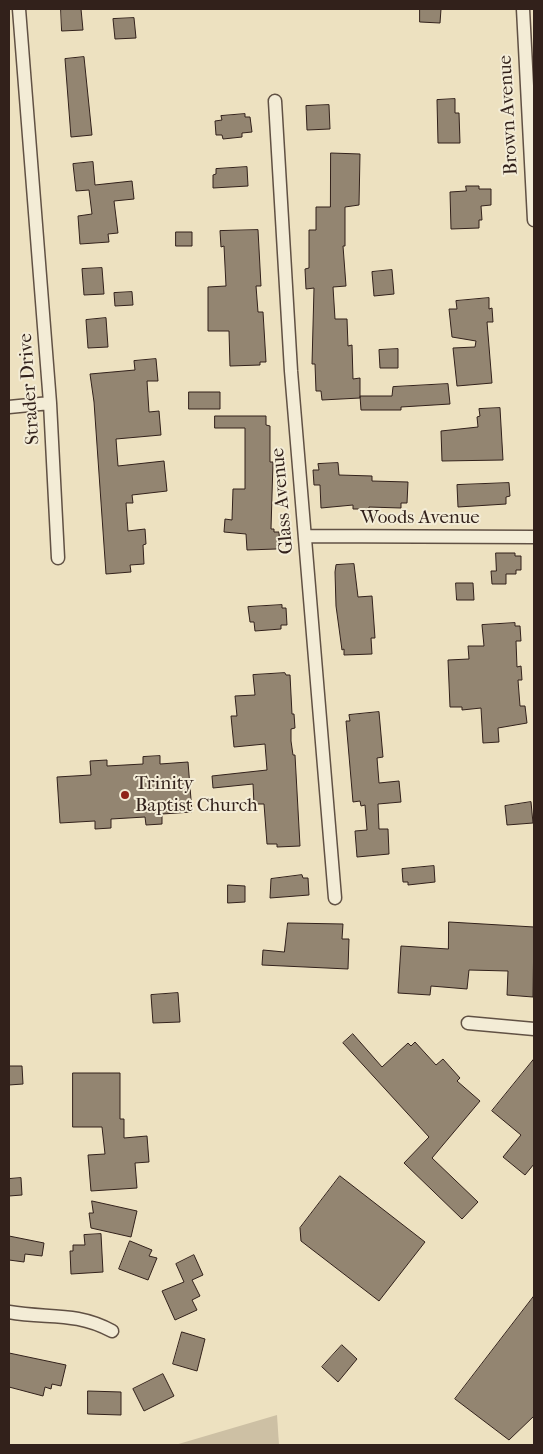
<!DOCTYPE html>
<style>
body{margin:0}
#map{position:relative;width:543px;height:1454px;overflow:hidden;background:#ede1c0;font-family:"IM FELL French Canon",serif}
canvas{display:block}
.frame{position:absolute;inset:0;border:10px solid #32211b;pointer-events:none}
</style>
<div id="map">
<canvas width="543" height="1454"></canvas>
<div class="frame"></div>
</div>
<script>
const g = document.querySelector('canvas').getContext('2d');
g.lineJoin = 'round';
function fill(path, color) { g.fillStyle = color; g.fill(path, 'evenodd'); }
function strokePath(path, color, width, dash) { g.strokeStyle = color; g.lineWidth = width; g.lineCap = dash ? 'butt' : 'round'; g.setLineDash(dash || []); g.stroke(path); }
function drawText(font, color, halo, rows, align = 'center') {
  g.font = font + ' "IM FELL French Canon",serif'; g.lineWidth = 4; g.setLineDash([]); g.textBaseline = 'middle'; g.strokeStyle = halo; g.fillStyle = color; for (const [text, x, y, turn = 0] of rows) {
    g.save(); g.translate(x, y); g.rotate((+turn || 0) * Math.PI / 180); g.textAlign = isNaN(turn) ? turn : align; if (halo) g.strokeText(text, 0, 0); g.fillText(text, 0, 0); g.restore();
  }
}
fill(new Path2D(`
 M277,1415L279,1445H175Z`), '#cdc0a4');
const building = new Path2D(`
 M61,9H81L83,30L62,31Z
 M420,9H441L440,23L420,22Z
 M134,18L136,38L115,39L113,19Z
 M84,57L92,135L71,137L65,59Z
 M455,99V113H459L460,143H438L437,100Z
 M329,105L330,129L307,130L306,106Z
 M245,114V117H250L252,132L242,133V137L223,139L222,135H216L215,121L222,120L221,116Z
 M331,153L360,154L359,205L345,207V246H343L346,286L333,287L335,319H347L348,346L352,345L353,379L360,378V398L322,400L321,391H316L315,364H312L314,288L306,289L305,269L309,268V230H316V207H330Z
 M93,162L95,185L132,181L134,199L114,201L118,233L108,234L109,242L80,244L78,216L92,214L89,190L76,191L73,164Z
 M247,167L248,186L213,188V175L216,174V169Z
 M466,186H479V189H491V205L481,206L482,220H479V228L451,229L450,192L466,191Z
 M258,230L261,286H256L258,312H263L266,362H260V365L230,366L229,331H208V287L226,286L224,246L221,247L220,231Z
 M176,232H192V246H176Z
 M102,268L104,294L84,295L82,269Z
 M392,270L394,294L374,296L372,272Z
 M132,292L133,305L115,306L114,293Z
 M489,298V309L492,308L493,322H487L492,383L457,386L453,348L475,347L476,341L452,337L449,309H457L456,301Z
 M106,318L108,347L88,348L86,320Z
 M398,349V368H380L379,350Z
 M156,359L158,381H147L149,412L159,411L161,435L116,439L118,466L164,461L167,491L132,495L133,503H126L128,531L145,529L146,544L143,545L144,564L130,565L131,572L106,574L94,402L90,374L135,370L134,361Z
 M448,384L450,404L401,407V410H361L360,396H392L393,387Z
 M189,392H220V409H189Z
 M500,408L503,460L442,461L441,431L478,427L477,417L480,416L479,409Z
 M215,416H266V425L270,426V462H273L271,529H274V532H279L280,547L276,549L247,550L246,534L224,532L225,519L232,520L233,489H245V428H215Z
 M338,463L339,475L372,476V481L408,482L407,503H401V508L369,507V509H353V505L321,508L320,485H314L313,470H319L318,464Z
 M509,483L510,496L506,497V504L458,507L457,485Z
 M496,553H515V556H521V570H516V574H506V584H492L491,571H496Z
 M354,564L358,597L372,596L375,638H371L372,654L344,655V649L342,650L336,606L335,572L336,565Z
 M456,583H473L474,600H457Z
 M282,605V608H286L287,625H281V629L255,631L254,622H250L248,607Z
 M515,623V626H520L521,641H516L517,667L521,666L522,680H518L520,706H525L527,723L498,728L499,742L483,743L481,708L462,710V707H450L448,660L469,659L468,646H484L482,625Z
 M285,673L286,675H290L292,714H294L295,728L291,729V741L293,755H295L300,846L277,847V844H267L264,804H254L253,784L213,788L212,776L267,770L265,744L234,747L231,716H237L235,696L255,695L253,675Z
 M379,712L383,757L377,758L379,783L399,781L401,802L378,804L379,829H388L389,854L357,857L355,831L367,830L365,805L361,806L360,801L353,802L346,721H350L349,715Z
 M160,756V764L188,762L192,812L162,814V824L146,825L145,817L111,819V828L95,829V821L60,823L57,777L91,775L90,761L107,760V766L143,764V757Z
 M531,802L533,823L507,825L505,806Z
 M434,866L435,882L408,885V882H403L402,869Z
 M302,875L303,878H308L309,895L270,898L271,879Z
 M228,885L245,886V902L228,903Z
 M449,922L534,927L533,997L507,995L508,971L469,970L467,989L431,986L430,995L398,993L401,946L448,949Z
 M288,923L343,924L342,939H349L348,969L262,965L263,950L284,952Z
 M178,993L180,1022L153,1023L151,995Z
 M353,1034L382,1067L408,1043L411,1046L415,1042L436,1065L443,1059L460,1078L457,1081L480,1101L432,1158L478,1202L462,1219L404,1163L429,1137L343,1043Z
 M534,1059V1164L525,1175L503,1157L521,1135L492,1111Z
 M9,1066H22L23,1084L9,1085Z
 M73,1073H120V1119H124V1138L147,1136L149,1162L135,1163L137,1188L91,1191L88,1155L105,1154L102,1127H73Z
 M340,1176L425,1242L379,1301L301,1241L300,1228Z
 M21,1178L22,1195L9,1196V1179Z
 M92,1201L137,1211L131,1237L91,1228L89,1213H93Z
 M101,1234L103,1272L71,1274L70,1251H73V1245H85L84,1235Z
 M9,1236L44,1243L42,1256L25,1254L24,1262L9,1260Z
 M130,1241L152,1250L149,1256L157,1258L148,1280L119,1269Z
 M194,1255L203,1275L192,1280L200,1296L192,1300L197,1310L175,1320L162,1291L184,1282L176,1264Z
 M534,1296V1416L509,1440L455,1399Z
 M182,1332L205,1339L197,1371L173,1364Z
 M342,1345L357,1359L338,1382L322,1367Z
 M9,1353L66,1365L61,1386L52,1384L51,1389L45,1387L43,1396L9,1387Z
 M163,1374L174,1396L144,1411L133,1389Z
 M88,1391L121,1392V1415L88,1414Z`);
fill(building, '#938571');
strokePath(building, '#32211b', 1);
const street = new Path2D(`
 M19,9L50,403L58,558
 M523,9L534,220
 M275,101L291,371L335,898
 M9,407L50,403
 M305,536L534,537
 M468,1023L534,1029
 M9,1312C47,1319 75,1311 112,1331`);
strokePath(street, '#615144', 15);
strokePath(street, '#f3ecd6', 12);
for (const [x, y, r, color] of [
 [125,795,5,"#8f2418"]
]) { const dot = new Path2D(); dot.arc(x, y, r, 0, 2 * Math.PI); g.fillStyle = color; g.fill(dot); strokePath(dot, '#f3ecd6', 2); }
drawText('19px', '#32211b', '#f3ecd6', [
 ["Brown Avenue",509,115,-93],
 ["Strader Drive",30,389,-94],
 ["Glass Avenue",283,501,-95],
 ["Woods Avenue",420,518]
]);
drawText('19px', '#32211b', '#f3ecd6', [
 ["Trinity",135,784],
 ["Baptist Church",135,806]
], 'left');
</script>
